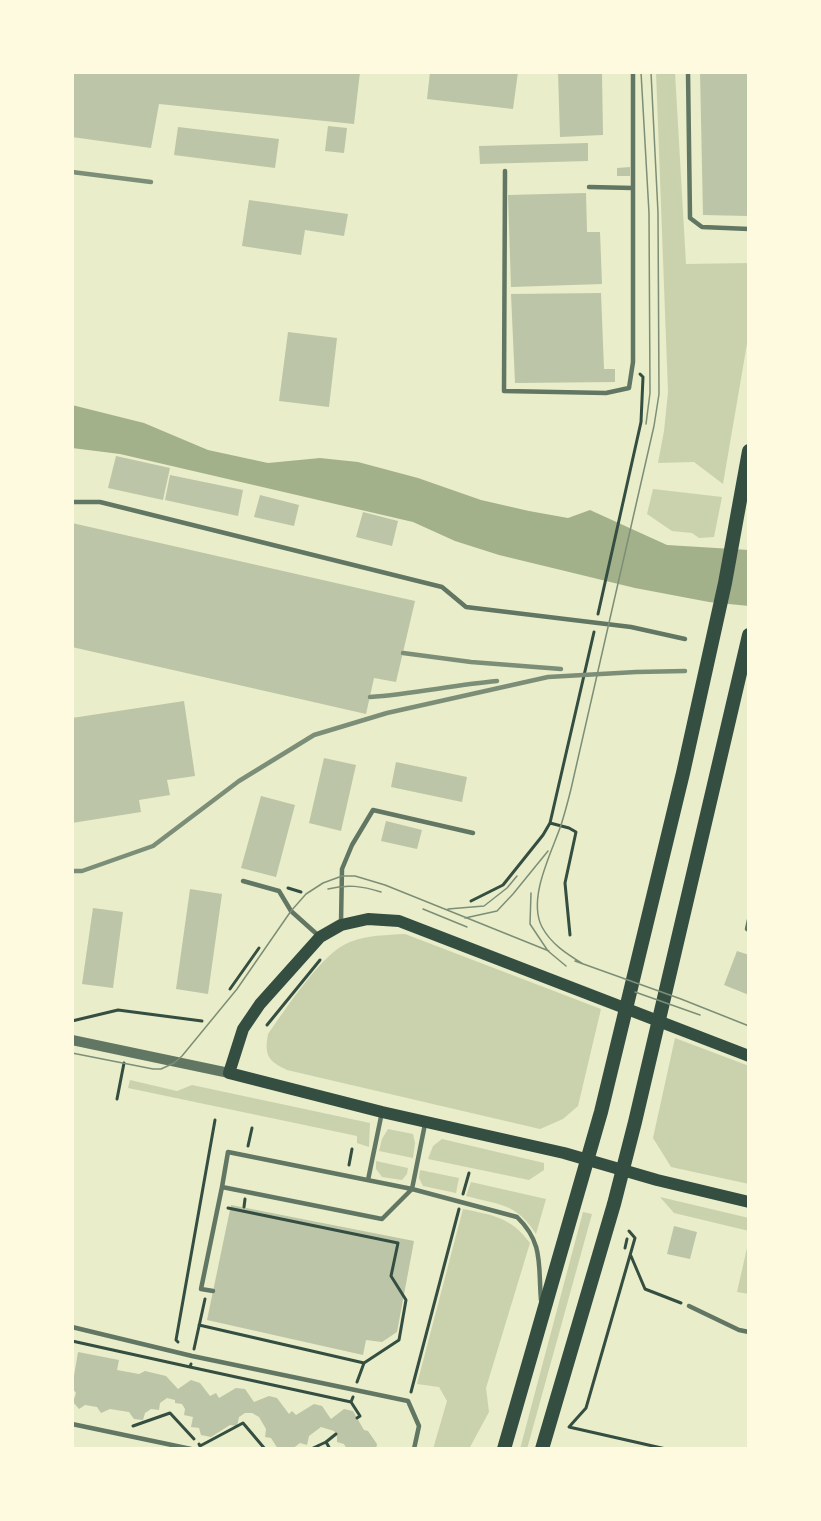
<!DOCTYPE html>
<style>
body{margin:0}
#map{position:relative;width:821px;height:1521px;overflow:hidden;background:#e9edc9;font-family:"Fira Sans",sans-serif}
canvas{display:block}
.frame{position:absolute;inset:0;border:74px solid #fefae0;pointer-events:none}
</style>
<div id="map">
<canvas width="821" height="1521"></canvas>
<div class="frame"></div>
</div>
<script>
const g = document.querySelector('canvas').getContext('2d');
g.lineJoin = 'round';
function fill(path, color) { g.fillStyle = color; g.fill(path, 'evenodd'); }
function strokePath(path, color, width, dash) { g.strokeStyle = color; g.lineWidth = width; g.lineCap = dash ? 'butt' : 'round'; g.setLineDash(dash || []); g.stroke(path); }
fill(new Path2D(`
 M656,72H675L686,264L749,263V332L723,484L694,462L658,463L664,431L668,392Z
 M653,489L722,497L714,537L699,538L692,533L672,531L647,514Z
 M405,934L601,1009L578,1106L563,1119L540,1129L287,1070C268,1061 264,1055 268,1034C286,1009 322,952 350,942C367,935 387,935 405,934Z
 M675,1038L749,1066V1184L671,1167L653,1138Z
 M130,1080L177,1091L192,1085L370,1123L369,1147L357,1143V1136L128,1088Z
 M388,1129L413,1134L415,1143L413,1158L379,1151L382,1139Z
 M442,1139L544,1163V1170L529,1180L428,1159L433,1146Z
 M376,1161L408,1168L407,1174L402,1180L382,1177L376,1169Z
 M420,1170L459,1178L456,1193L423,1186L419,1178Z
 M471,1182L546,1199L536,1234C516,1203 500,1205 466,1196Z
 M660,1197L749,1218V1231L674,1213Z
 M463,1209C492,1215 511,1217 530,1243L486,1388L489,1412L469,1449H433L447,1401L439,1387L417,1384Z
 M583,1212L592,1214L527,1449H520Z
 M747,1248L749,1249V1294L737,1292Z`), '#cad2ad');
fill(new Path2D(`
 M72,405L144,423L208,450L268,463L320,458L358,462L418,478L481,500L529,511L568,518L590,510L667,545L749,550V606L709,602L635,588L499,555L455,541L413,522L120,454L72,448Z`), '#a3b18a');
fill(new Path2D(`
 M72,72H360L354,124L159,104L151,148L72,137Z
 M430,72H518L513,109L427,99Z
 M558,72H602L603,135L560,137Z
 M700,72H749V216L703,215Z
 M328,126L347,128L344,153L325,151Z
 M178,127L279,139L275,168L174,155Z
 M588,143V161L480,164L479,146Z
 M630,167V176H617V168Z
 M586,193L587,232H600L602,284L511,287L508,195Z
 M249,200L348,214L344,236L305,230L301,255L242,246Z
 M601,293L604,369H615V382L515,383L511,294Z
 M288,332L337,338L329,407L279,401Z
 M116,456L170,468L163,500L108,488Z
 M170,475L243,490L238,516L165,500Z
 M260,495L299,505L294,526L254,517Z
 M363,512L398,521L392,546L356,537Z
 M72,523L415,601L396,682L374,678L366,714L72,647Z
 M184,701L195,776L167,780L170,795L139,800L141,812L72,823V718Z
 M324,758L356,765L341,831L309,823Z
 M396,762L467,777L462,802L391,787Z
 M261,796L295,805L276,877L241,868Z
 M386,821L422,830L417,849L381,841Z
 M190,889L222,894L208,994L176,989Z
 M93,908L123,912L113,988L82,984Z
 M737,951L749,955V995L724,985Z
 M231,1205L414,1241L397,1332L382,1342L366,1340L363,1355L207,1320Z
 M674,1226L697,1232L690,1259L667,1254Z
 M78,1352L119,1360L117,1370L139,1374L145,1371L166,1376L178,1389L191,1380L200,1383L210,1396L216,1393L219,1398L236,1388L245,1389L254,1402L269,1396L277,1398L289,1414L292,1411L296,1415L314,1404L322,1406L331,1419L344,1409L353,1411L364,1430L368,1431L377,1444L376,1449H347L344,1444L337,1442V1435L334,1431L321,1427L309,1436L307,1445L300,1443L292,1449H278L271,1438L265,1437L266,1429L259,1417L252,1413H245L239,1417L237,1426L230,1425L211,1437L201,1435L199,1428L191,1427L193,1417L184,1415L185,1409L182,1404L175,1403V1400L167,1398L160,1403L159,1410L151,1409L145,1413L143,1420L134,1419L129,1412L110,1409L101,1413L97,1407L85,1405L79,1409L73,1402L76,1393L72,1388Z`), '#bcc5a7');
strokePath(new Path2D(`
 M598,614L641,422L643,377L640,374
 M550,823L594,632
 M288,888L301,892
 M471,901L503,885L543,835L550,823L569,828L576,832L565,883L570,935
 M230,989L259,948
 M72,1021L118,1010L202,1021
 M267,1025L320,960
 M117,1099L124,1063
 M248,1146L252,1128
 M349,1165L352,1149
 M463,1194L469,1173
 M244,1207L245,1199
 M228,1208L398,1243L391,1276L406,1300L399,1340L364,1363L357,1382
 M629,1231L635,1238L586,1408L569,1427L666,1449
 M625,1248L627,1239
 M631,1256L645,1289L681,1303
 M199,1325L364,1363
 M72,1341L190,1367L191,1364
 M178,1342L176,1340L215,1120
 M194,1349L205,1299
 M190,1367L351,1402
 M411,1392L459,1209
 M353,1397L351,1402L360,1416L357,1418
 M133,1426L170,1413L194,1439
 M326,1442L336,1434
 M199,1444L200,1446L243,1423L265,1449
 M311,1449L326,1442L330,1449`), '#344e41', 3);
strokePath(new Path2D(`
 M688,72L690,218L702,227L749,229
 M505,171L504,391L606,393L629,388L633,362V72
 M589,187L633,188
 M72,502H100L442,587L466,607L631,627L685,639
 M243,881L279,891L291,911L320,937
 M749,920L747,929L749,930
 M341,922L342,869L352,845L373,810L473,833
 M425,1124L412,1189L382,1219L222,1187L228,1152L412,1189L517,1217C544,1243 538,1265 541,1300
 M368,1180L382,1112
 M213,1291L201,1289L222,1187
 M689,1306L739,1330L749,1332
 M72,1327L192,1356L408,1401L419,1426L414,1449
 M72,1424L191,1449`), '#617663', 4.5);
strokePath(new Path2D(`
 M72,1040L229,1073`), '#617663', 10);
strokePath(new Path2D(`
 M749,1056L399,921L368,919L341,925L320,937L260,1004L243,1029L229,1073L382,1112L564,1153L657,1180L749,1202`), '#344e41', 12);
strokePath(new Path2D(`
 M504,1449L601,1112L683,773L725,583L749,451
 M542,1449L614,1204L635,1122L749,635`), '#344e41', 14);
strokePath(new Path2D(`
 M641,72L649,213L650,393L646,424
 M328,889C347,884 362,886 381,892
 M531,893L530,924L548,951L566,966
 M423,909L467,927
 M448,909L484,906L507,888L517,876
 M465,918L497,911L513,894L548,851
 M575,961L681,999L749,1026
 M583,964C567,954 551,944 542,927C527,898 552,852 561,825C565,813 568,801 571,789L654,426L659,394L658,213L651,72
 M635,992L700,1015
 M72,1053L153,1069H161L174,1063L182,1056L237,989L291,911L306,894L323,883L342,876H355L385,885L549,951`), '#7c8e77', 1.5);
strokePath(new Path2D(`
 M72,172L151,182
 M403,653L471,662L561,669
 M370,697C412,694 454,685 497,681
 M72,871H82L153,846L239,781L314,735L387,713L548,677L636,672L685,671`), '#7c8e77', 4.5);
</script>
